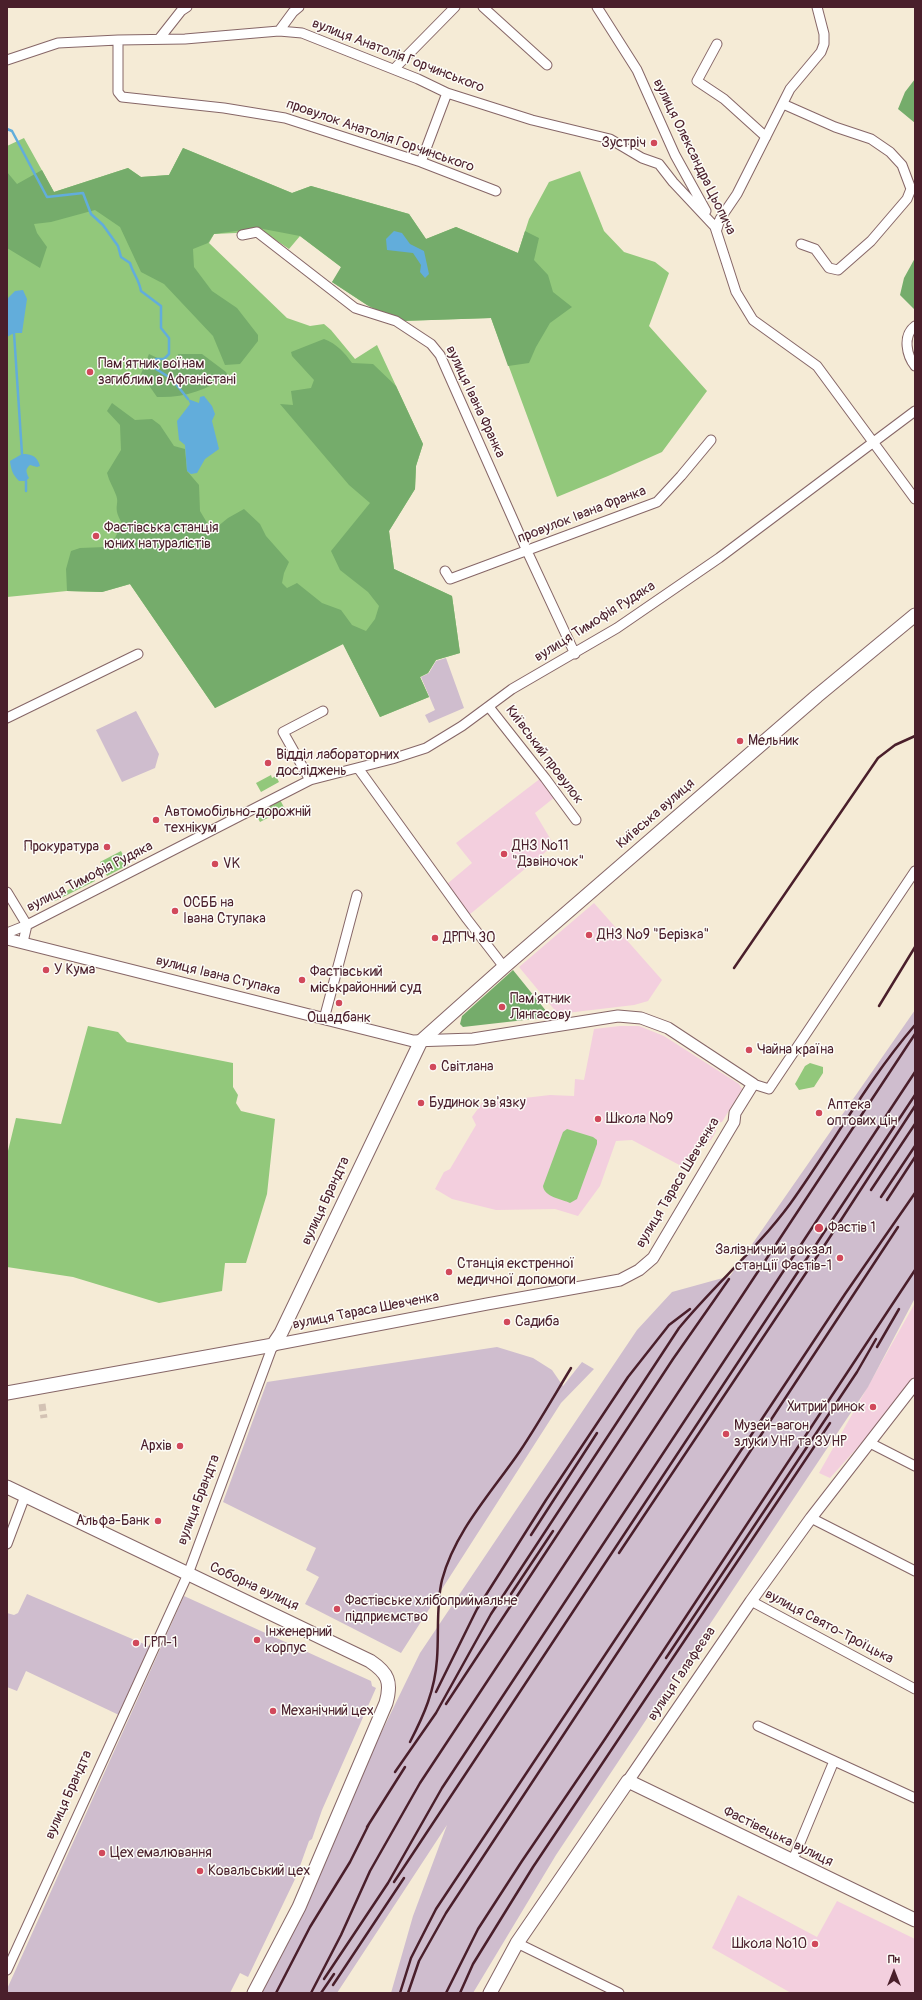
<!DOCTYPE html>
<meta charset="utf-8">
<style>
body{margin:0}
#map{position:relative;width:922px;height:2000px;overflow:hidden;background:#f5ebd6;font-family:Pangolin,sans-serif}
canvas{display:block}
.frame{position:absolute;inset:0;border:8px solid #4a1f2b;pointer-events:none}
.north{position:absolute;left:874px;top:1952px;width:40px;height:40px;-webkit-text-stroke:3px #fdfcf7;paint-order:stroke;rotate:0deg;font-size:11px;font-weight:700;line-height:16px;text-align:center;color:#4a1f2b}
.north::after{content:'';display:block;margin:auto;width:14px;height:18px;background:#4a1f2b;clip-path:polygon(50% 0,100% 100%,50% 72%,0 100%)}
</style>
<div id="map">
<canvas width="922" height="2000"></canvas>
<div class="frame"></div>
<div class="north">Пн</div>
</div>
<script>
const g = document.querySelector('canvas').getContext('2d');
g.lineJoin = 'round';
function fill(path, color) { g.fillStyle = color; g.fill(path, 'evenodd'); }
function strokePath(path, color, width, dash) { g.strokeStyle = color; g.lineWidth = width; g.lineCap = dash ? 'butt' : 'round'; g.setLineDash(dash || []); g.stroke(path); }
function drawText(font, color, halo, rows, align = 'center') {
  g.font = font + ' Pangolin,sans-serif'; g.lineWidth = 3; g.setLineDash([]); g.textBaseline = 'middle'; g.strokeStyle = halo; g.fillStyle = color; for (const [text, x, y, turn = 0] of rows) {
    g.save(); g.translate(x, y); g.rotate((+turn || 0) * Math.PI / 180); g.textAlign = isNaN(turn) ? turn : align; if (halo) g.strokeText(text, 0, 0); g.fillText(text, 0, 0); g.restore();
  }
}
fill(new Path2D(`
 M541,778L555,797L535,813L554,845L469,915L447,884L472,863L456,843Z
 M594,903L662,980L648,1001L634,1005L558,1014L519,967Z
 M620,1026H639L664,1036L739,1084L742,1089L722,1122L717,1123L714,1127L716,1131L711,1140L704,1142L687,1169L632,1140L616,1141L600,1186L578,1216L555,1209L496,1210L452,1199L435,1189L444,1172L450,1169L476,1125L472,1117L482,1103L550,1095L574,1096L575,1079L584,1080L594,1029Z
 M915,1303V1377L866,1438L830,1478L819,1473Z
 M738,1895L817,1937L837,1901L915,1939V1989L913,1993H791L712,1948Z`), '#f3cfde');
fill(new Path2D(`
 M446,658L464,708L429,723L425,715L435,710L421,677L429,673L436,661Z
 M136,711L159,754L155,768L122,782L96,730Z
 M915,1010V1298L868,1387L556,1855L473,1993H391L413,1916L447,1825L337,1993H255L420,1653L637,1330L672,1292L730,1276Z
 M497,1347L533,1358L552,1370L563,1386L582,1362L594,1369L561,1403L401,1653L305,1604L319,1577L306,1570L316,1548L223,1502L267,1382Z
 M27,1594L151,1647L119,1715L26,1671L17,1691L7,1687V1613L14,1615L18,1613Z
 M184,1596L371,1681L372,1686L376,1688L322,1810L312,1839L309,1841L296,1877L248,1977L240,1973L230,1993H7V1989Z`), '#cfbdce');
fill(new Path2D(`
 M24,138L54,192L128,168L141,177L169,175L183,148L292,193L311,186L409,214L426,239L456,227L518,253L529,219L549,182L580,171L604,231L624,252L655,262L669,273L649,326L707,391L662,452L608,476L557,497L491,318L401,321L370,307L332,282L340,273L341,267L300,236L289,249L258,228L236,233L214,234L209,243L287,318L310,326L324,324L331,330L355,359L377,345L423,444L416,466L415,489L389,531L394,569L452,596L460,653L436,660L428,673L420,677L429,697L380,717L343,644L215,708L130,584L102,592L67,591L7,597V146Z
 M271,775L272,778L276,776L279,782L261,792L256,783Z
 M279,798L285,809L260,822L254,811Z
 M121,851L128,865L107,876L100,862Z
 M93,877L95,881L55,901L53,898Z
 M88,1026L118,1032L127,1042L233,1063V1087L238,1095L236,1103L241,1111L275,1119L267,1194L246,1263H225L222,1291L159,1303L73,1277L7,1267V1155L16,1118L61,1124Z
 M810,1063L823,1067V1073L814,1087L799,1090L795,1084L805,1066Z
 M567,1129L593,1137L597,1140V1144L577,1199L570,1203C562,1199 544,1197 543,1186L563,1132Z`), '#92c87b');
fill(new Path2D(`
 M915,79V123L898,109L905,92Z
 M183,148L292,193L311,186L409,214L426,239L456,227L518,253L525,231L539,238L534,260L548,275L553,292L572,307L550,323L536,347L529,363L508,366L491,318L401,321L367,305L332,282L341,267L300,236L258,228L214,234L208,243L193,249L194,267L212,291L237,308L258,335V341L240,364L225,365L213,336L164,284L141,272L120,227L95,210L51,222L34,224L37,233L47,247L40,268L7,248V172L17,184L42,170L54,192L128,168L141,177L169,175Z
 M915,258V310L900,295L904,278Z
 M324,339C337,344 344,352 352,363L373,364L396,386L423,444L416,466L415,489L389,531L394,569L452,596L460,653L436,660L428,673L420,677L429,697L380,717L343,644L215,708L130,584L102,592L67,591L66,569L71,551L80,548L105,547L115,538L122,523C112,507 120,505 116,495C113,487 109,481 107,473L121,450L120,425L107,411L112,403L135,420L152,419L160,425L174,446L185,449L187,471L199,485L200,511L212,531L228,518L244,509L260,524L266,536L289,562L284,573L282,583L287,588L297,583L322,603L341,610L352,625L366,631L375,619L379,606L368,592L340,570L331,551L370,503L349,485L280,404L293,405L291,391L311,388L314,380L292,356L291,352Z
 M149,354L172,365L178,354H202L226,372L228,376C206,390 184,398 157,397L141,374Z
 M513,970L551,1017L463,1027L460,1024L462,1016Z`), '#75ac6b');
fill(new Path2D(`
 M394,231L402,233L410,244L424,251L429,274L425,278L420,272L421,265L413,253L387,250L386,239Z
 M23,290L27,299L22,333H14L7,337V299L15,291Z
 M204,396L212,406L215,414L212,421L219,449L205,459L197,473L191,474L187,471L185,445L179,440L177,421L190,404L188,399L199,403L200,397Z
 M22,454C32,454 37,456 40,466L37,467L30,465C25,469 26,472 29,478L26,481H19C13,475 11,470 10,461Z`), '#62addb');
strokePath(new Path2D(`
 M7,129L12,131L47,197L83,193L91,214L103,225L118,246L121,257L130,263C133,274 139,279 141,291L161,306V328L169,338V354L164,359H156V369L172,379L188,399
 M14,333L22,454
 M26,481V491`), '#62addb', 2.5);
strokePath(new Path2D(`
 M42,1404L44,1418`), '#d3c2b4', 7, [7, 3.5]);
const minor = new Path2D(`
 M483,7L547,65
 M597,7L637,70L675,155L706,211
 M279,31L293,12L299,7
 M159,39L181,11L187,7
 M118,40V92L122,97L224,108L285,118L421,162L496,191
 M717,44L697,81L724,99L766,137
 M7,60L58,43L118,40L185,39L279,31L302,33L418,79L447,93L532,120L610,139L642,158L659,164L673,182L717,229L720,219L737,194L790,89L821,52L824,44V34L817,7
 M394,69L455,7
 M783,104L835,127L871,139L890,152L902,165L911,189L907,199L871,241L838,270L829,268L815,249L801,244
 M421,162L447,93
 M714,224L736,292L753,320L817,366L915,499
 M242,235L257,232L355,308L396,321L431,344L440,355L527,551L575,654
 M915,326C902,336 907,356 915,366
 M445,571L450,579L657,502L681,476L711,440
 M489,707L545,778L576,820
 M7,718L138,654
 M358,768L467,919L504,967
 M310,780L283,732L323,711
 M7,892L27,925L7,933
 M23,942L27,925L310,780L392,759L426,748L462,726L512,689L617,628L719,558L915,411
 M324,1019L357,895
 M753,1084L769,1089L915,871
 M870,1443L915,1466
 M811,1518L915,1571
 M7,1544L25,1496
 M751,1601L915,1689
 M758,1726L915,1798
 M792,1862L834,1761
 M517,1943L619,1993
 M7,1970L188,1574L273,1345`);
const tertiary = new Path2D(`
 M7,939L413,1041L473,1039L618,1016L641,1018L668,1028L753,1084L735,1113L734,1122L653,1258L639,1270L620,1280L487,1304L273,1345
 M628,1781L751,1601L811,1518L915,1384`);
const secondary = new Path2D(`
 M7,1393L273,1345L281,1333L421,1041L504,967L817,696L915,615
 M7,1487L370,1661C388,1673 392,1682 386,1703L299,1907L254,1993
 M490,1993L517,1943L628,1781L915,1920`);
strokePath(minor, '#866667', 11);
strokePath(tertiary, '#866667', 13);
strokePath(secondary, '#866667', 15);
strokePath(minor, '#fff', 9);
strokePath(tertiary, '#fff', 11);
strokePath(secondary, '#fff', 13);
strokePath(new Path2D(`
 M734,968L878,758L895,745L915,736
 M879,1006L915,947
 M871,1190L915,1124
 M881,1197L915,1146
 M887,1200L915,1157
 M877,1347L899,1309
 M531,1535L597,1433
 M619,1553L828,1240L915,1106
 M511,1594L553,1531
 M666,1658L857,1372L876,1339
 M436,1692L477,1609L546,1500L628,1377L669,1325L690,1309
 M446,1704L673,1359L729,1279
 M410,1742C424,1715 435,1690 437,1659C439,1634 436,1604 442,1580C455,1531 492,1492 520,1451C538,1424 554,1396 571,1368
 M395,1772L436,1713L491,1614L679,1328C714,1285 757,1249 790,1204C833,1144 867,1081 915,1025
 M367,1827L405,1767
 M394,1882L915,1095
 M324,1979L388,1883L442,1788L915,1072
 M333,1985L404,1878
 M276,1993L310,1927L350,1862L370,1822
 M311,1993L341,1935L370,1871L420,1783L915,1034
 M321,1993L334,1974
 M400,1993L411,1958L436,1909L845,1294L915,1193
 M408,1993L419,1961L446,1913L898,1227
 M446,1993L478,1929L522,1861L605,1739L915,1270
 M460,1993L473,1964L533,1867L830,1423`), '#4a1f2b', 2.5);
for (const [x, y, r, color] of [
 [654,143,4,"#d1495b"],
 [90,372,4,"#d1495b"],
 [96,536,4,"#d1495b"],
 [740,741,4,"#d1495b"],
 [268,763,4,"#d1495b"],
 [156,820,4,"#d1495b"],
 [107,847,4,"#d1495b"],
 [504,854,4,"#d1495b"],
 [215,864,4,"#d1495b"],
 [175,911,4,"#d1495b"],
 [589,935,4,"#d1495b"],
 [435,938,4,"#d1495b"],
 [46,970,4,"#d1495b"],
 [302,980,4,"#d1495b"],
 [339,1003,4,"#d1495b"],
 [502,1007,4,"#d1495b"],
 [749,1050,4,"#d1495b"],
 [433,1067,4,"#d1495b"],
 [421,1103,4,"#d1495b"],
 [819,1113,4,"#d1495b"],
 [598,1119,4,"#d1495b"],
 [819,1228,5,"#d1495b"],
 [840,1258,4,"#d1495b"],
 [449,1272,4,"#d1495b"],
 [507,1322,4,"#d1495b"],
 [873,1407,4,"#d1495b"],
 [726,1434,4,"#d1495b"],
 [180,1446,4,"#d1495b"],
 [158,1521,4,"#d1495b"],
 [337,1609,4,"#d1495b"],
 [257,1640,4,"#d1495b"],
 [136,1643,4,"#d1495b"],
 [273,1711,4,"#d1495b"],
 [102,1853,4,"#d1495b"],
 [200,1871,4,"#d1495b"],
 [815,1944,4,"#d1495b"]
]) { const dot = new Path2D(); dot.arc(x, y, r, 0, 2 * Math.PI); g.fillStyle = color; g.fill(dot); strokePath(dot, '#fdfcf7', 1.5); }
drawText('14px', '#4a1f2b', '#fdfcf7', [
 ["вулиця Анатолія Горчинського",398,56,21],
 ["провулок Анатолія Горчинського",380,136,19],
 ["вулиця Олександра Цьопича",694,157,64],
 ["вулиця Івана Франка",475,402,65],
 ["провулок Івана Франка",582,515,-21],
 ["вулиця Тимофія Рудяка",595,622,-32],
 ["Київський провулок",544,755,53],
 ["Київська вулиця",656,814,-41],
 ["вулиця Тимофія Рудяка",90,877,-27],
 ["вулиця Івана Ступака",218,976,14],
 ["вулиця Тараса Шевченка",678,1183,-59],
 ["вулиця Брандта",326,1201,-65],
 ["вулиця Тараса Шевченка",366,1311,-11],
 ["вулиця Брандта",199,1500,-69],
 ["Соборна вулиця",254,1587,25],
 ["вулиця Свято-Троїцька",829,1627,28],
 ["вулиця Галафеєва",682,1674,-56],
 ["вулиця Брандта",69,1795,-66],
 ["Фастівецька вулиця",778,1837,26]
]);
drawText('14px', '#4a1f2b', '#fdfcf7', [
 ["Зустріч",646,143,"right"],
 ["Пам’ятник воїнам",98,364],
 ["загиблим в Афганістані",98,380],
 ["Фастівська станція",104,528],
 ["юних натуралістів",104,544],
 ["Мельник",748,741],
 ["Відділ лабораторних",276,755],
 ["досліджень",276,771],
 ["Автомобільно-дорожній",164,812],
 ["технікум",164,828],
 ["ДНЗ №11",512,846],
 ["\"Дзвіночок\"",512,862],
 ["Прокуратура",99,847,"right"],
 ["VK",223,864],
 ["ОСББ на",183,903],
 ["Івана Ступака",183,919],
 ["ДНЗ №9 \"Берізка\"",597,935],
 ["ДРПЧ 30",443,938],
 ["У Кума",54,970],
 ["Фастівський",310,972],
 ["міськрайонний суд",310,988],
 ["Пам'ятник",510,999],
 ["Лянгасову",510,1015],
 ["Ощадбанк",339,1018,"center"],
 ["Чайна країна",757,1050],
 ["Світлана",441,1067],
 ["Будинок зв'язку",429,1103],
 ["Аптека",827,1105],
 ["оптових цін",827,1121],
 ["Школа №9",606,1119],
 ["Фастів 1",828,1228],
 ["Залізничний вокзал",832,1250,"right"],
 ["станції Фастів-1",832,1266,"right"],
 ["Станція екстренної",457,1264],
 ["медичної допомоги",457,1280],
 ["Садиба",515,1322],
 ["Хитрий ринок",865,1407,"right"],
 ["Музей-вагон",734,1426],
 ["злуки УНР та ЗУНР",734,1442],
 ["Архів",172,1446,"right"],
 ["Альфа-Банк",150,1521,"right"],
 ["Фастівське хлібоприймальне",345,1601],
 ["підприємство",345,1617],
 ["Інженерний",265,1632],
 ["корпус",265,1648],
 ["ГРП-1",144,1643],
 ["Механічний цех",281,1711],
 ["Цех емалювання",110,1853],
 ["Ковальський цех",208,1871],
 ["Школа №10",807,1944,"right"]
], 'left');
</script>
